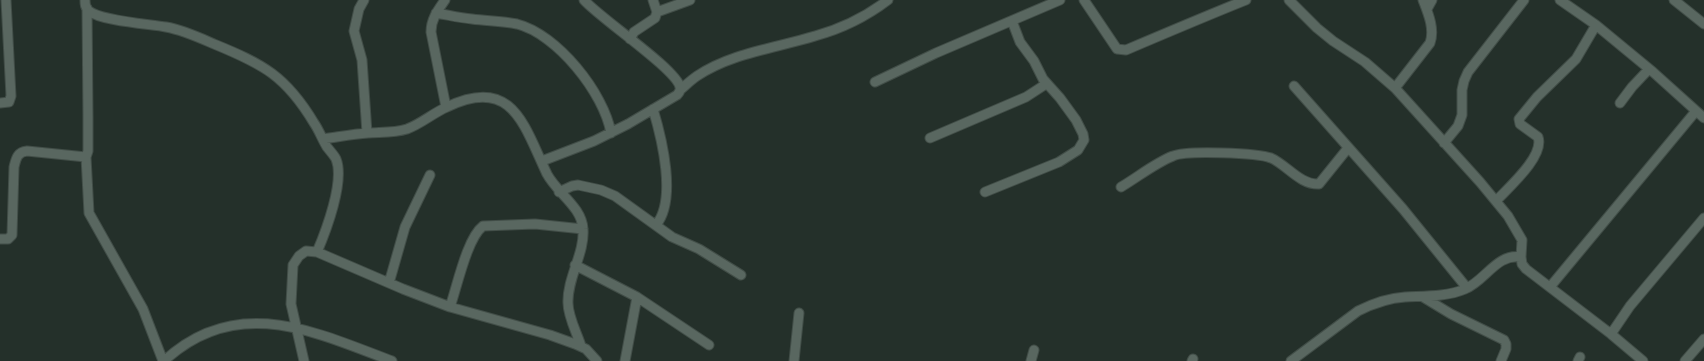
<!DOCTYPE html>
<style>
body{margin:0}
canvas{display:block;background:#24302a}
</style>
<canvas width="1704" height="361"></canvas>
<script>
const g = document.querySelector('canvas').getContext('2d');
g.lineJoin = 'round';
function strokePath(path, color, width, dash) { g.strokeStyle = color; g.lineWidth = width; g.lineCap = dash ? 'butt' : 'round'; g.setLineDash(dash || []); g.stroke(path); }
const minor = new Path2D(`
 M85,0C85,4 85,8 89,11C101,21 149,24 166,27C183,30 198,37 214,44C263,64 286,76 314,123C319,130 322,139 327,147C330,151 334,155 336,159C345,181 326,231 317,252
 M364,0L359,9L354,31L362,60L367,133
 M445,0C438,10 431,19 431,32L446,107
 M1084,0L1117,49L1126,50C1166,33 1206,16 1246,0
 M1289,0L1317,28L1333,41L1365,62L1395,88L1480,182L1508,216L1522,240L1521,257L1522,264L1526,269L1611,334L1643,361
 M1560,0L1596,25L1653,72L1704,118
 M1674,0L1704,24
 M1427,9L1432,0
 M657,12L690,0
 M436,13C448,15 460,18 472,19C487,21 502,21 517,24C557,34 604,93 611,133
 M630,39L634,32L655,18L657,12L653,0
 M875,82L936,53L1060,0
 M1294,86L1403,209L1467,288
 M1395,88L1430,43C1435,29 1428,13 1423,0
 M680,90C686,85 691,80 697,76C731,53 776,48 815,36C841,29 867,16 888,0
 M0,103L9,102L11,96L6,0
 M1620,103L1632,87L1649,69
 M653,109C662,139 677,200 656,225
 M930,138L1026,97L1046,84
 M323,139C338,137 353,134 368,133C381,132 394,133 407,129C421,124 433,113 447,107C513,75 524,126 547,174C557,193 582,207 583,229C585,253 567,278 568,303C568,317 577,333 581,346
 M1444,143L1458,126L1462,115V90L1464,81L1468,72L1524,0
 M86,157L88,151V117L87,8
 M542,161L594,141L628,124L677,95C679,93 681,91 680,87C676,69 601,19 584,0
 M1121,187C1138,177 1155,163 1173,156C1186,150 1258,153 1271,158C1287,165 1300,185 1319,184L1348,148
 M559,192L572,186L578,185L601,190L615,196L672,237L699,249L741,275
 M985,192L1059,162L1078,150L1084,140L1083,134L1076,120L1060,98L1043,79L1034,61L1020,42L1012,21
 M1496,201C1508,188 1545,156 1538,137L1520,124L1519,119L1537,97L1576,59L1596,25
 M0,239H8L12,235L14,167C16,159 17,152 27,151L86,157L89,213L143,309L163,361
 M575,265L637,297L709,345
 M389,283L405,227L430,175
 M1550,287L1696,111
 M1423,297L1451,314L1504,340L1506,344V349L1501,361
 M450,307C457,287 467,238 483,226L535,224L583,229
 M1611,334L1630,306L1704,218
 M164,361C236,294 313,331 392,361
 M304,361L291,304L293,265L299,256L306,251L317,252L403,289L450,307L550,335L575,344L586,349L597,361
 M625,361L637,297
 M794,361L799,313
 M1031,361L1034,350
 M1192,361L1193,359
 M1291,361L1358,311C1372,304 1388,298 1405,297C1425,296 1446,297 1465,289C1485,281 1497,253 1521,257
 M1578,361L1580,357
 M1685,361L1704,339`);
strokePath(minor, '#424e48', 11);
strokePath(minor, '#596760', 9);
</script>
